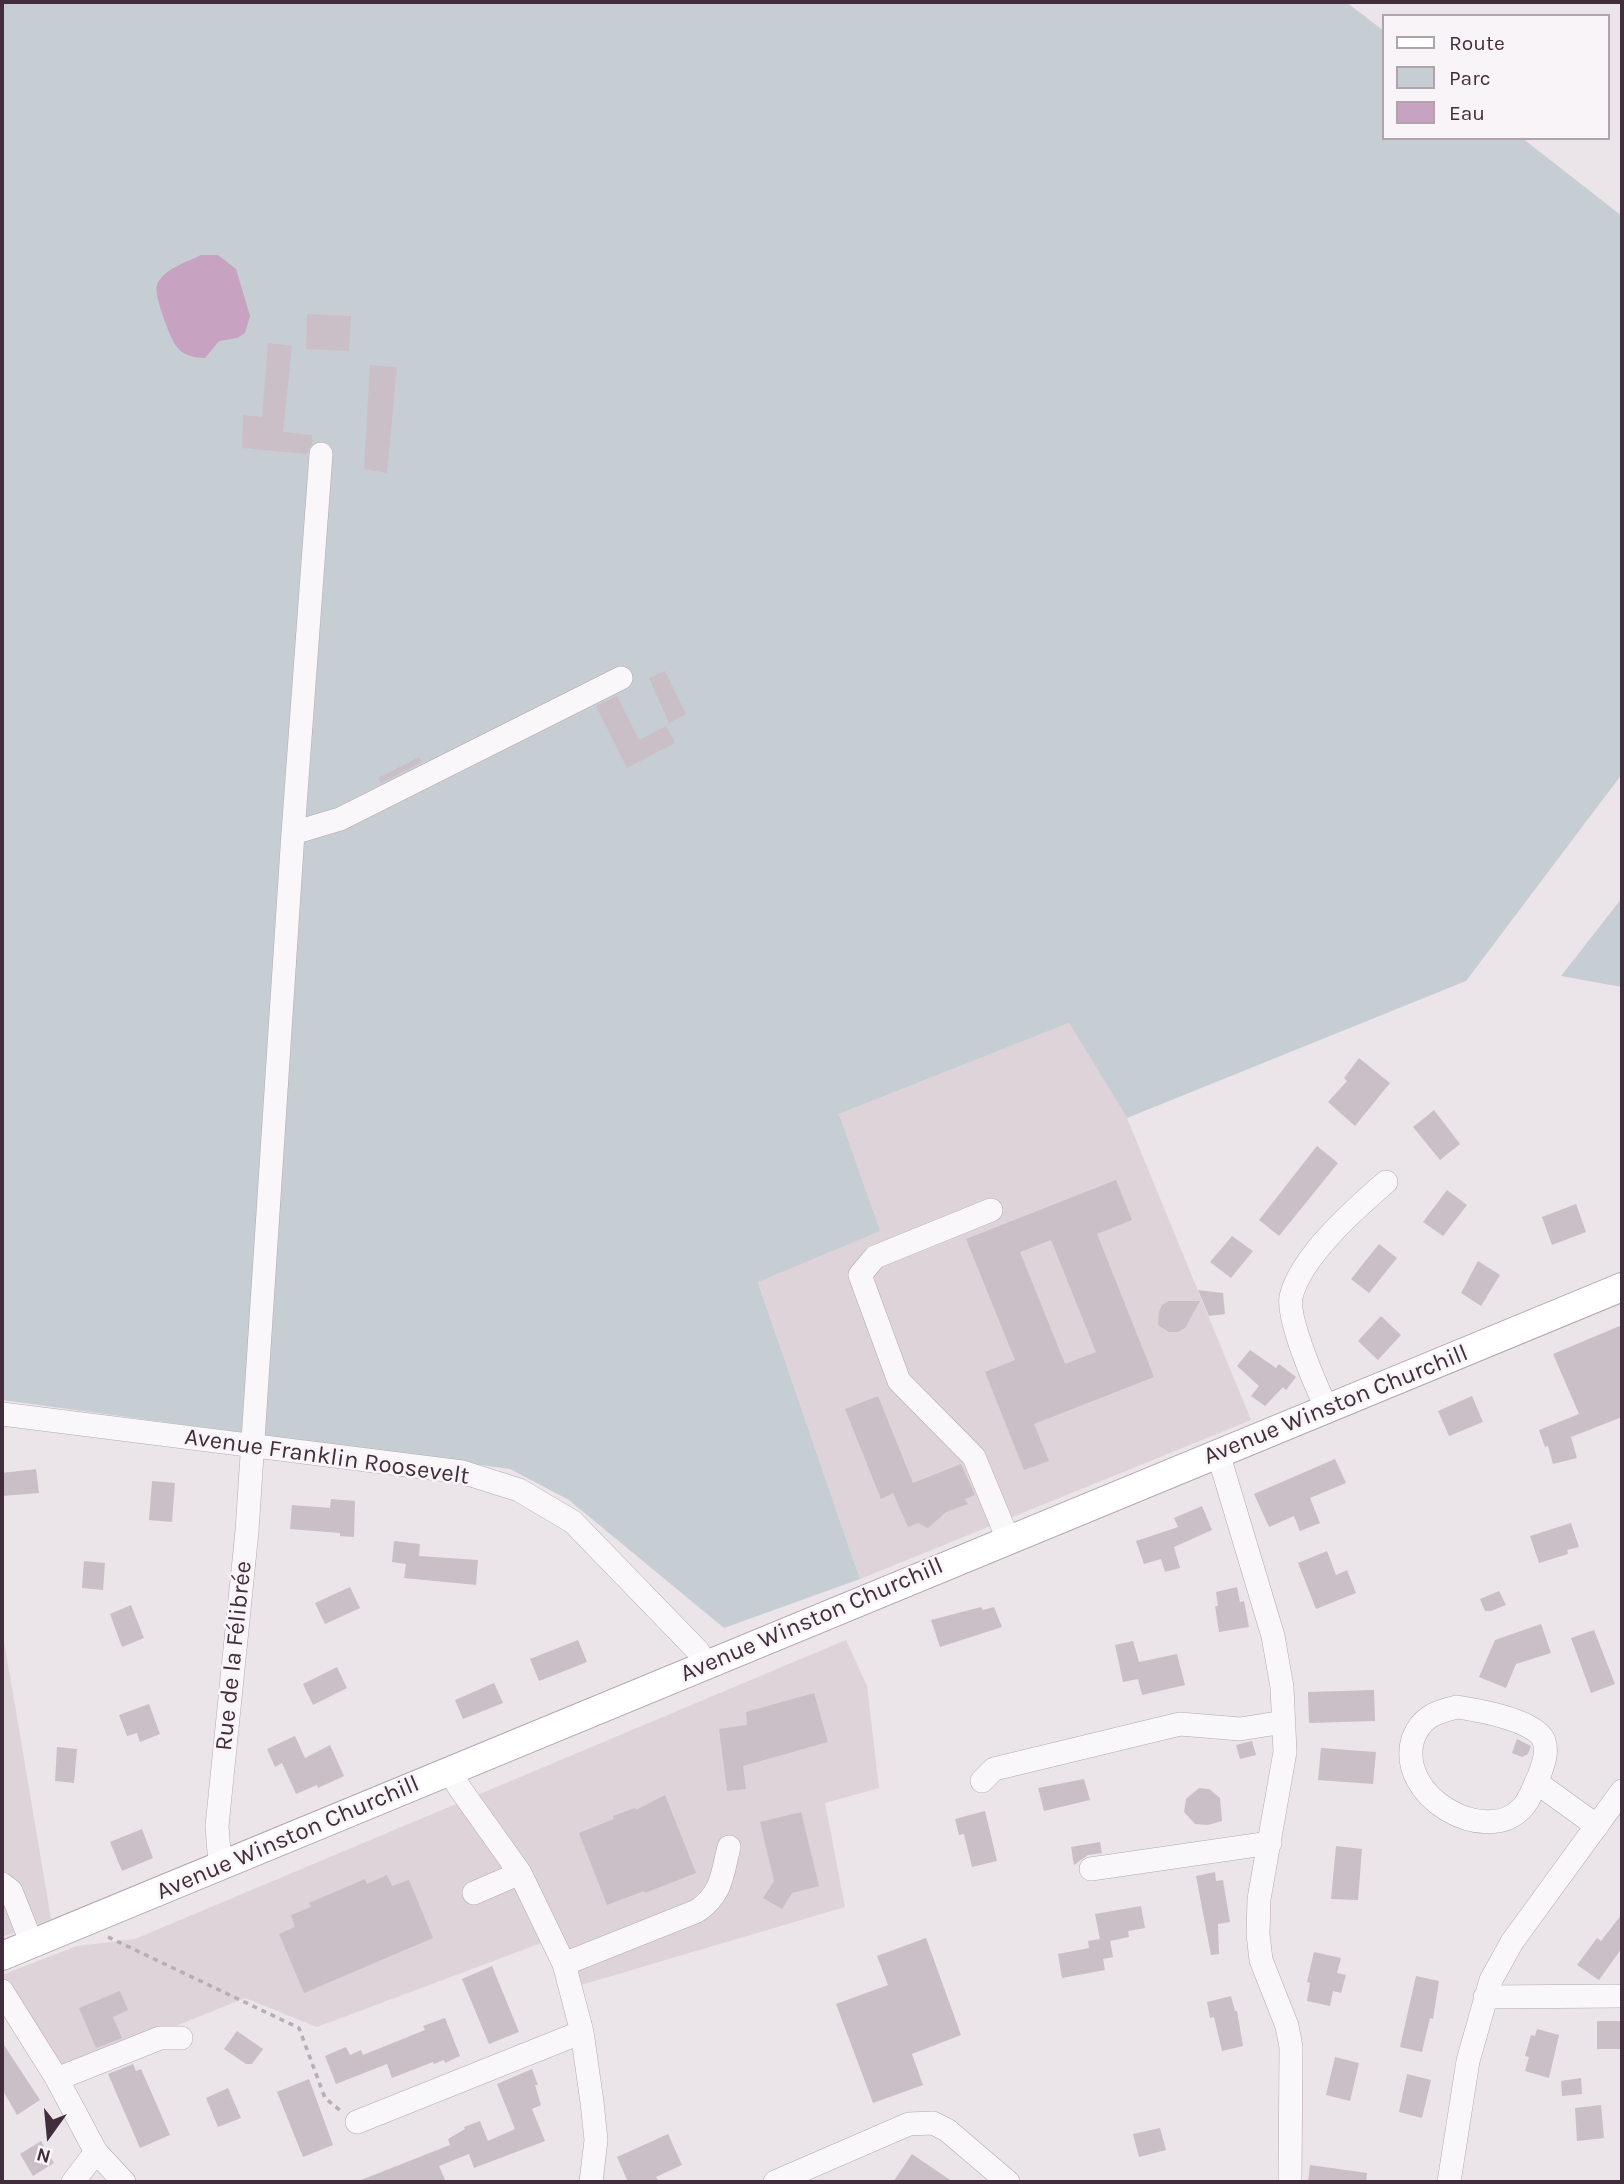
<!DOCTYPE html>
<meta charset="utf-8">
<style>
body{margin:0}
#map{position:relative;width:1624px;height:2184px;overflow:hidden;background:#ebe4e9;font-family:Karla,sans-serif}
canvas{display:block}
.frame{position:absolute;inset:0;border:4px solid #422d3c;pointer-events:none}
.legend{position:absolute;left:1382px;top:14px;width:228px;height:126px;box-sizing:border-box;background:#f8f4f7;border:2px solid #afa4ac;margin:0;padding:9px 12px;list-style:none;font-size:21px;color:#422d3c}
.legend li{display:flex;align-items:center;gap:14px;height:35px}
.legend b{width:35px;border:2px solid #afa4ac}
.north{position:absolute;left:14px;top:2100px;width:70px;height:70px;-webkit-text-stroke:5px #f8f4f7;paint-order:stroke;rotate:195deg;font-size:19px;font-weight:700;line-height:28px;text-align:center;color:#422d3c}
.north::after{content:'';display:block;margin:auto;width:24px;height:32px;background:#422d3c;clip-path:polygon(50% 0,100% 100%,50% 72%,0 100%)}
</style>
<div id="map">
<canvas width="1624" height="2184"></canvas>
<div class="frame"></div>
<ul class="legend">
<li><b style="height:9px;background:#fff"></b>Route</li>
<li><b style="height:19px;background:#c6ced4"></b>Parc</li>
<li><b style="height:19px;background:#c7a3c1"></b>Eau</li>
</ul>
<div class="north">N</div>
</div>
<script>
const g = document.querySelector('canvas').getContext('2d');
g.lineJoin = 'round';
function fill(path, color) { g.fillStyle = color; g.fill(path, 'evenodd'); }
function strokePath(path, color, width, dash) { g.strokeStyle = color; g.lineWidth = width; g.lineCap = dash ? 'butt' : 'round'; g.setLineDash(dash || []); g.stroke(path); }
function drawText(font, color, halo, rows, align = 'center') {
  g.font = font + ' Karla,sans-serif'; g.lineWidth = 5; g.setLineDash([]); g.textBaseline = 'middle'; g.strokeStyle = halo; g.fillStyle = color; for (const [text, x, y, turn = 0] of rows) {
    g.save(); g.translate(x, y); g.rotate((+turn || 0) * Math.PI / 180); g.textAlign = isNaN(turn) ? turn : align; if (halo) g.strokeText(text, 0, 0); g.fillText(text, 0, 0); g.restore();
  }
}
fill(new Path2D(`
 M1069,1023L1127,1118L1251,1420L860,1579L758,1281L879,1231L839,1114Z
 M2,1629L51,1919L2,1937Z
 M846,1640L867,1686L879,1788L825,1803L845,1907L564,1990L544,1942L317,2027L245,1998L63,2072L2,1975L77,1946L135,1939Z`), '#ddd3d9');
fill(new Path2D(`
 M2,2H1346L1384,31V138H1522L1622,216V774L1466,981L1127,1118L1069,1023L839,1114L880,1231L758,1282L860,1579L724,1628L569,1500L510,1469L2,1400Z
 M1622,898V987L1561,976Z`), '#c6ced4');
fill(new Path2D(`
 M201,255H218L236,269L250,316L245,333L237,338L219,341L205,358C194,358 182,355 176,346C170,337 153,294 157,285C163,269 187,262 201,255Z`), '#c7a3c1');
fill(new Path2D(`
 M307,314L351,316L349,351L306,349Z
 M268,343L292,346L283,432L312,435V444L307,454L242,448L243,415L262,417Z
 M370,365L397,367L387,473L364,469Z
 M665,671L686,714L669,723L649,678Z
 M617,696L639,740L666,726L675,743L627,768L596,706Z
 M419,757L422,762L381,783L378,778Z
 M1359,1058L1390,1083L1355,1126L1328,1102L1347,1081L1344,1078Z
 M1434,1110L1460,1144L1440,1160L1413,1127Z
 M1317,1146L1338,1163L1279,1236L1259,1220Z
 M1116,1180L1132,1220L1097,1234L1154,1377L1034,1424L1049,1461L1024,1470L985,1372L1015,1360L966,1239ZM1051,1240L1096,1352L1065,1364L1020,1252Z
 M1447,1190L1467,1205L1443,1236L1423,1222Z
 M1576,1204L1586,1232L1552,1245L1542,1217Z
 M1232,1236L1253,1251L1231,1278L1210,1262Z
 M1379,1244L1397,1258L1369,1293L1351,1279Z
 M1478,1261L1500,1275L1481,1306L1461,1293Z
 M1198,1290L1223,1293L1225,1314L1209,1316Z
 M1169,1301H1200L1185,1328L1178,1332H1169L1158,1325L1159,1312L1162,1305Z
 M1381,1316L1401,1335L1378,1360L1358,1341Z
 M1622,1325V1417L1571,1437L1577,1458L1553,1464L1548,1446L1545,1447L1539,1430L1579,1414L1553,1354Z
 M1250,1350L1276,1368L1279,1364L1296,1377L1286,1390L1283,1387L1265,1406L1251,1396L1259,1386L1237,1366Z
 M878,1396L913,1483L961,1464L975,1495L965,1499L968,1504L946,1512L928,1528L918,1523L908,1527L893,1493L881,1499L845,1409Z
 M1472,1396L1483,1422L1449,1436L1438,1411Z
 M1335,1459L1346,1483L1310,1498L1320,1523L1300,1531L1294,1516L1269,1527L1254,1494Z
 M36,1469L39,1493L2,1496V1473Z
 M152,1481L175,1483L172,1522L149,1520Z
 M331,1499L355,1501L354,1537L340,1536V1533L290,1529L292,1505L330,1508Z
 M1202,1506L1212,1530L1174,1547L1180,1568L1165,1572L1161,1559L1144,1564L1136,1541L1178,1527L1174,1518Z
 M1571,1523L1579,1547L1567,1550L1568,1554L1539,1563L1530,1536Z
 M394,1541L420,1544L419,1556L478,1560L476,1585L404,1578L406,1564L392,1562Z
 M1327,1551L1336,1575L1347,1570L1356,1593L1316,1609L1298,1563Z
 M84,1561L105,1563L103,1590L82,1588Z
 M350,1587L360,1608L325,1624L315,1603Z
 M1237,1587L1240,1602L1244,1601L1249,1627L1219,1632L1215,1606H1218L1216,1592Z
 M1499,1591L1506,1605L1491,1611H1485L1480,1599Z
 M131,1605L144,1638L122,1647L110,1614Z
 M981,1607L983,1610L994,1607L1002,1627L940,1647L931,1620Z
 M1541,1624L1551,1653L1516,1664L1506,1688L1479,1677L1495,1640Z
 M1594,1630L1615,1684L1591,1693L1571,1638Z
 M578,1640L587,1662L539,1681L530,1659Z
 M1133,1641L1139,1662L1177,1654L1185,1685L1142,1695L1138,1679L1123,1682L1115,1645Z
 M337,1667L347,1688L313,1705L303,1684Z
 M494,1683L503,1703L463,1719L455,1700Z
 M1374,1690L1375,1721L1309,1723L1308,1692Z
 M814,1693L828,1742L743,1766L746,1789L727,1791L719,1729L747,1725L746,1712Z
 M149,1704L160,1734L140,1742L137,1733L127,1736L119,1715Z
 M295,1736L305,1758L330,1745L344,1776L318,1788L317,1785L296,1794L282,1763L275,1767L267,1749Z
 M1517,1739L1531,1746L1528,1754L1522,1757L1512,1753Z
 M1252,1741L1256,1755L1240,1759L1236,1745Z
 M57,1747L77,1749L74,1783L55,1781Z
 M1321,1748L1376,1752L1373,1784L1318,1780Z
 M1084,1779L1090,1800L1044,1811L1038,1788Z
 M1199,1788L1209,1789L1220,1798L1222,1821L1208,1825L1195,1824L1184,1812L1186,1799Z
 M665,1795L696,1873L645,1893L644,1891L607,1905L579,1833L614,1819L613,1816L635,1808L636,1810Z
 M985,1811L997,1861L972,1867L964,1834L959,1835L955,1819Z
 M801,1812L819,1886L792,1893L782,1909L763,1898L774,1881L760,1822Z
 M142,1829L153,1858L122,1871L110,1842Z
 M1100,1842L1102,1853L1088,1855L1074,1865L1071,1847Z
 M1336,1846L1362,1849L1358,1900L1331,1899Z
 M1215,1872L1216,1881L1223,1880L1230,1922L1218,1924L1219,1954L1211,1955L1196,1876Z
 M387,1875L392,1886L409,1880L433,1938L304,1993L279,1934L295,1927L291,1915L311,1907L309,1903L365,1879L367,1884Z
 M1141,1906L1145,1928L1128,1931L1129,1937L1110,1941L1113,1957L1103,1959L1105,1970L1062,1978L1058,1954L1089,1948L1088,1941L1100,1939L1095,1914Z
 M1622,1914V1948L1599,1980L1577,1965L1597,1938L1601,1941Z
 M926,1938L961,2035L912,2054L923,2085L873,2103L836,2004L888,1985L877,1956Z
 M1314,1952L1341,1958L1337,1973L1346,1975L1341,1993L1333,1991L1330,2006L1307,2001L1310,1983L1307,1982Z
 M492,1966L519,2032L489,2044L462,1979Z
 M1416,1976L1439,1981L1433,2019L1430,2018L1422,2052L1400,2047Z
 M120,1991L128,2010L113,2017L122,2038L96,2048L79,2008Z
 M1231,1996L1235,2011H1237L1243,2046L1222,2051L1214,2017L1210,2018L1207,2002Z
 M445,2018L460,2056L445,2063L444,2060L434,2064L433,2062L392,2078L387,2064L336,2084L325,2056L346,2047L350,2055L361,2050L363,2055L425,2030L423,2026Z
 M1597,2021H1622V2049H1597Z
 M1537,2029L1559,2035L1549,2078L1525,2071L1529,2057L1525,2056L1531,2035L1535,2036Z
 M237,2031L263,2049L252,2064H246L224,2049Z
 M2,2042L40,2100L17,2115L2,2089Z
 M1335,2057L1359,2063L1350,2101L1326,2095Z
 M133,2064L136,2071L141,2069L170,2135L140,2148L108,2074Z
 M532,2069L538,2085H535L541,2105L532,2109L545,2141L474,2168L469,2154L439,2166L446,2182H356L450,2145L448,2139L465,2129L464,2127L480,2121L488,2141L515,2129L497,2084Z
 M1407,2074L1431,2080L1422,2118L1399,2112Z
 M1581,2078L1582,2094L1562,2096L1561,2081Z
 M309,2079L333,2145L303,2157L277,2092Z
 M228,2088L241,2118L218,2127L206,2098Z
 M1601,2105L1604,2138L1577,2141L1575,2108Z
 M1160,2128L1166,2150L1139,2157L1133,2134Z
 M668,2134L682,2165L656,2177L659,2182H628L617,2157Z
 M41,2141L54,2163L33,2176L20,2154Z
 M912,2154L953,2182H893Z
 M1310,2165L1367,2173L1366,2182H1308Z`), '#cabfc7');
const minor = new Path2D(`
 M293,833L340,819L621,678
 M991,1210L875,1257L860,1275L899,1381L974,1457L1008,1539
 M1327,1408C1316,1387 1287,1319 1291,1297C1300,1257 1357,1207 1386,1182
 M2,1414L462,1472L519,1490L573,1522L698,1651L705,1664
 M1218,1453L1273,1636L1282,1687L1285,1752L1259,1899L1258,1934L1261,1960L1287,2026L1291,2047L1290,2182
 M1457,1707C1477,1710 1537,1720 1544,1741C1548,1753 1543,1765 1539,1776C1534,1786 1529,1802 1521,1809C1485,1846 1396,1797 1413,1739C1421,1717 1436,1712 1457,1707Z
 M449,1771L461,1790L520,1873L564,1964L582,2032L592,2102L596,2140L591,2182
 M982,1781L994,1769L1180,1724L1240,1729L1284,1722
 M1536,1782L1597,1826
 M225,1865L219,1852L217,1826L247,1531L293,833L321,454
 M1091,1869L1270,1843
 M2,1884L11,1891L32,1944
 M474,1893L520,1873
 M564,1964L697,1911C722,1894 722,1875 729,1847
 M2,1991L57,2079L96,2152L124,2182
 M1485,1997L1622,1996
 M57,2079L160,2038H181
 M357,2122L582,2032
 M73,2182L96,2152
 M775,2182L909,2124L933,2123L947,2130L1008,2182
 M1449,2182L1468,2061L1491,1980L1512,1942L1622,1791`);
const major = new Path2D(`
 M2,1956L1622,1287`);
strokePath(minor, '#b5a9b2', 24);
strokePath(major, '#b6a5b1', 30);
strokePath(new Path2D(`
 M108,1937L299,2028L325,2098L341,2111`), '#b7aeb5', 3.5, [5, 5]);
strokePath(minor, '#f9f7f9', 23);
strokePath(major, '#fff', 28);
drawText('24px', '#422d3c', '#f8f4f7', [
 ["Avenue Winston Churchill",1336,1405,-22],
 ["Avenue Franklin Roosevelt",327,1457,8],
 ["Avenue Winston Churchill",812,1620,-23],
 ["Rue de la Félibrée",234,1656,-84],
 ["Avenue Winston Churchill",288,1838,-23]
]);
</script>
